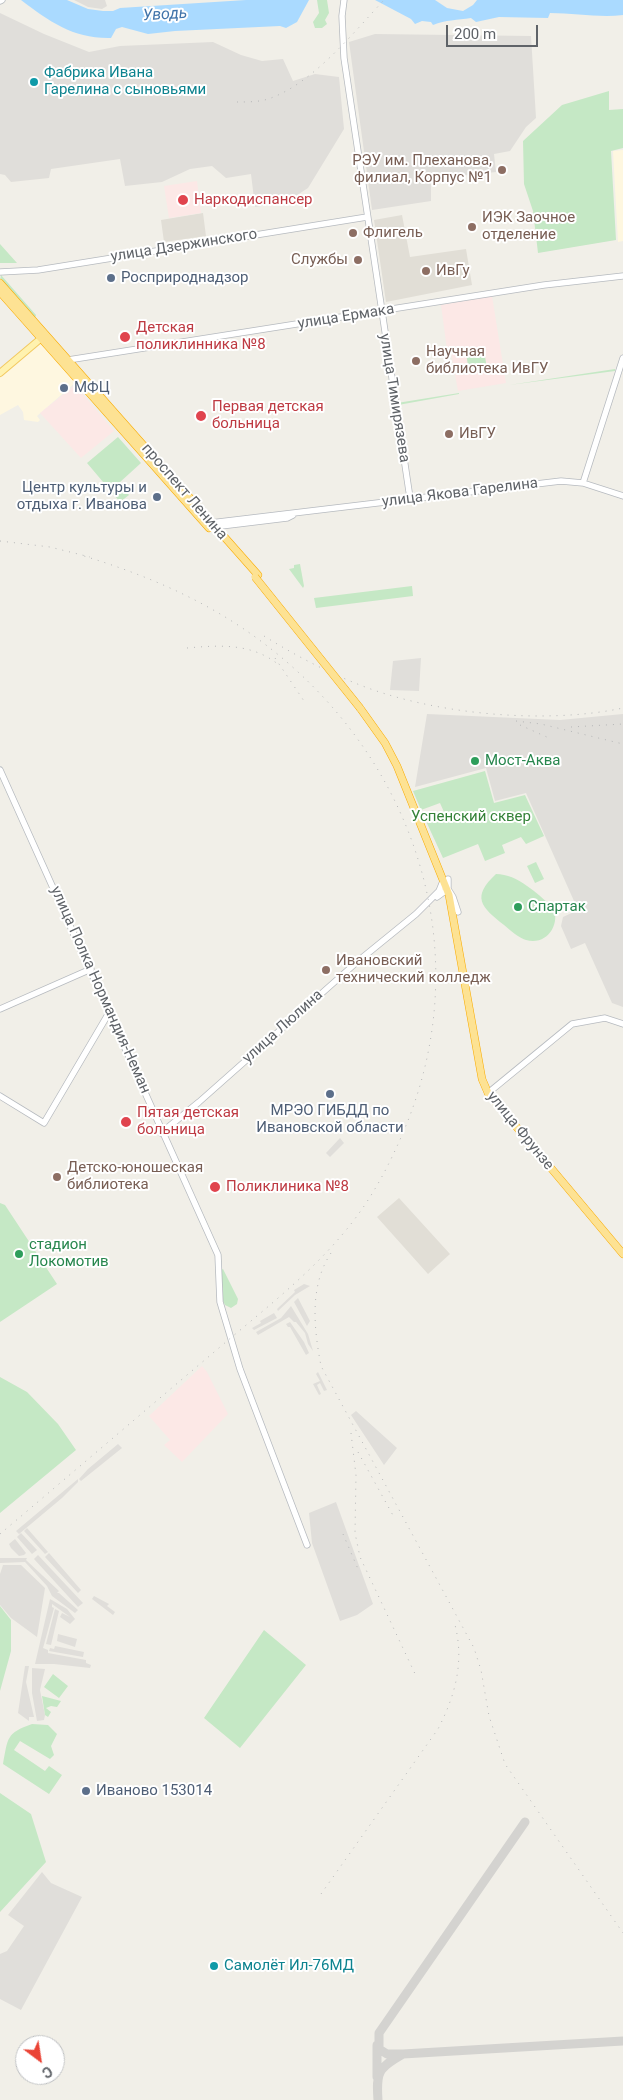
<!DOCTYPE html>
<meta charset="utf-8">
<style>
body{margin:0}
#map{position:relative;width:623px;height:2100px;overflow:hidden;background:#f1efe8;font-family:Roboto,sans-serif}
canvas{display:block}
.north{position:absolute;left:15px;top:2035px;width:50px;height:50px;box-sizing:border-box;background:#fff;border:1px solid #bfc1c3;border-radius:50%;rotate:149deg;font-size:14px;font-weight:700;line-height:20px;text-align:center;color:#5f6368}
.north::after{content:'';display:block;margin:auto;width:18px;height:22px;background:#ea4335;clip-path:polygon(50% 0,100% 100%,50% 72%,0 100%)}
.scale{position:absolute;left:446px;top:25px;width:92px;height:22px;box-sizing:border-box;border:2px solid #5f6368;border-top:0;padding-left:6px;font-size:15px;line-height:18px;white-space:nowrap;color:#5f6368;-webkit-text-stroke:4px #fff;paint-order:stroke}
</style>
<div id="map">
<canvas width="623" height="2100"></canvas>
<div class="north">С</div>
<div class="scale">200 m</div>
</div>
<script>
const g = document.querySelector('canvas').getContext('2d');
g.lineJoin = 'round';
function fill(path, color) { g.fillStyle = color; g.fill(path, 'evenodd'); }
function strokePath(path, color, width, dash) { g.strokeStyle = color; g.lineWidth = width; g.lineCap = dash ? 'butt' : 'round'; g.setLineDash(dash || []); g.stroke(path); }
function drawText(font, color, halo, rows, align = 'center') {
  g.font = font + ' Roboto,sans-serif'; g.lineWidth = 4; g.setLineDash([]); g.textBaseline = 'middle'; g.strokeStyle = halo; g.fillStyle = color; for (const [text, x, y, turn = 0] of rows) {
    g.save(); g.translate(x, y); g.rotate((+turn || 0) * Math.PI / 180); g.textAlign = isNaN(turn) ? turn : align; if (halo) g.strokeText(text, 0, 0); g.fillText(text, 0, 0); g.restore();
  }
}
fill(new Path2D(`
 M623,150V241L618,242L613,151Z
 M40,342L76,382L37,416L40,420L38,422L24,420L23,412L18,405L0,415V375Z`), '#fef7e0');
fill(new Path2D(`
 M74,0H105L107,6L102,9L88,7Z
 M0,13L44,34L89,52L120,46L213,42L241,55L262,61L283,59L293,81L315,74L339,77L344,129L308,188L288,201L255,207L251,174L226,178L212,166L190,169L162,182L125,186L120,159L51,169L49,178L11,182L5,175L0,174Z
 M375,34L531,36L536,118L526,127L510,151L494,154L496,172L431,179V201L372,210L349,42Z
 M421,658L419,691L390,690L393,661Z
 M427,714L560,720L623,714V1007L612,1003L585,943L571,949L561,926L563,917L578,910L526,793L495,801L486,768L415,787Z
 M340,1138L344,1143L330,1157L326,1153Z
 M304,1284L310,1286L295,1295L278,1311L277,1309L295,1292L294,1290Z
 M298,1298L310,1321L307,1326L294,1302Z
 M291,1306L308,1334L313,1351L308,1344L305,1333L296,1322H294L289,1317L258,1335L256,1332L281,1318Z
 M274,1313L277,1318L254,1330L252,1328L261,1323L260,1321Z
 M290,1322L304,1342L309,1353L306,1355L290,1327H288L286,1324Z
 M318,1372L327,1390L324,1391L320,1383L317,1385L321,1394L319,1395L313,1384L320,1381L316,1374Z
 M356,1411L397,1448L384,1465L351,1415Z
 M118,1444L122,1448L81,1481L79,1479L88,1469Z
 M78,1479V1482L62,1498L19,1534L16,1531Z
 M336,1502L373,1604L357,1615L340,1621L312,1543L309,1513Z
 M27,1528L48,1552L45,1554L24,1531Z
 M21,1533L37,1550L32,1554L17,1537Z
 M15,1539L26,1553L24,1555L19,1556L11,1548L9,1544Z
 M49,1553L81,1590L78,1593L45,1557Z
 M38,1555L83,1603L78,1607L34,1559Z
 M0,1558H27L26,1560L59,1591L57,1593H59L78,1610L75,1613L52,1596L47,1586L25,1562L0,1563Z
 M3,1565H21L45,1588L37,1637L11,1618L0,1605V1574Z
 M94,1596L109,1604L107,1606L115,1612L113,1615L92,1599Z
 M50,1599L67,1609L75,1619L70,1624L60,1617L62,1613L70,1617L52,1604V1607L54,1608L43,1648L48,1650V1653L86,1660V1663L91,1665L90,1668L54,1664H35Z
 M55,1609L59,1611L51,1645L46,1644Z
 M58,1634L77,1639L75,1647L57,1641Z
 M55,1646L84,1652L83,1657L49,1651L50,1648L54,1649Z
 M25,1666H29L26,1682L34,1717H29V1721L18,1713Z
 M32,1668L45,1669L40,1690L45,1715L44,1720L37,1721L32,1693Z
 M42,1872L51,1883L82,1897L21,2010L0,1999V1954L7,1951L24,1926L8,1915Z`), '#e0deda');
fill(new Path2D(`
 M203,213L206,236L164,242L161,220Z
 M402,215L410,257L466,249L472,285L386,302L374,220Z
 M399,1198L450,1254L428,1274L377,1217Z`), '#e1ded6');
fill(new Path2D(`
 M197,181L201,213L169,218L164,186Z
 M492,296L506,383L458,391L451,352L447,350L441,305Z
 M75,385L114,431L81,458L40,413Z
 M202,1366L207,1372L228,1414L182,1462L164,1445L170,1440L149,1416Z`), '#fce8e6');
fill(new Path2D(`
 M317,0H327L329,13L325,20L327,24L322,28H315L313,22L319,13Z
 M609,91V110L623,109V148L611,151L616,240L538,253L533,211L524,184L523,141L562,105Z
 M0,244L17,263H0Z
 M1,275L36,315L35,318L0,281Z
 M484,350L487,369L469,372L466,353Z
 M615,369V371L509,385Z
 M459,393V394L398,405L397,403Z
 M118,437L141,463L119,483L129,495L120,502L87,463Z
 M300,564L304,586L303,588L289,569L294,568V565Z
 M412,586L413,596L316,608L314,598Z
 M485,771L494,803L525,795L544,836L526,844L521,837L502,845L505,853L485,861L478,844L443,858L425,819L444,812L440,803L421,810L413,791Z
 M536,862L544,879L535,883L527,866Z
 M496,874C518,874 537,894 553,907C561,924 547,946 526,940C519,938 510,930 504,925C481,907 471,897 496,874Z
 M0,1203L5,1205L57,1284L0,1322Z
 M223,1269L238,1299L237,1304L231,1308L225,1305L223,1301L221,1270Z
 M0,1377L27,1392L58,1424L76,1450L0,1513Z
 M0,1606L11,1620V1651L0,1691Z
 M264,1630L306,1665L240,1748L204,1718Z
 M53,1674L68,1686L59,1698L44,1687Z
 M42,1696L61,1701L57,1707L51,1706L46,1708L51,1712L48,1717L45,1715Z
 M32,1724L48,1725L57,1734L51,1746L54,1755L50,1759L20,1741L14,1750L45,1771L49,1766L62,1775L49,1794L3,1764C8,1738 6,1733 32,1724Z
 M0,1793L31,1814L46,1862L0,1912Z`), '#c5e8c5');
fill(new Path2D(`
 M21,0H67L88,9L103,11H113L120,8L246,0H309L297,22L286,28L280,26L175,31L148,34L122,27L116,29L111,38C74,39 50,22 21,0Z
 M375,0H435L447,8L463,11L473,5L477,0H623V15C600,18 575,13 550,13L548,18L499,17L476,22L471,18C457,20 446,20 433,25L431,22L422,21L415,24L411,19Z`), '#aadaff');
strokePath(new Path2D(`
 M403,2054H387L379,2049V2033L525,1822
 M377,2077V2045
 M378,2100C376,2072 378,2068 403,2054L623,2041`), '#d4d3d0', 9);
const secondary = new Path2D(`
 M344,0L342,16L344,58L410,498
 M0,1L2,0
 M0,272L38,270L367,217
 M68,360L544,285L623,276
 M583,483L623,358
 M210,523L561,481L583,483L623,496
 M213,527L287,518L293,515
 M0,770L218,1255L220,1302L240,1369L307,1545
 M448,889L453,897L458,912
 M437,897L448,889V879
 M0,1009L91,969
 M488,1093L572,1024L605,1018L623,1024
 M0,1096L44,1123L110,1011
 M161,1133L199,1102L357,962L416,914L439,891L443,881`);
const primary = new Path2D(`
 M0,373L45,335`);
const highway = new Path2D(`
 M0,283L258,575
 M0,292L209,528
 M360,708L385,743L397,766L449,895L482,1079L488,1093L623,1254`);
strokePath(secondary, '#b6babf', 7);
strokePath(primary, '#f2c960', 8);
strokePath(highway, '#f9ab00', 8);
strokePath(secondary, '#fff', 5.5);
strokePath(primary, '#fff2af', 6);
strokePath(highway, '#fde293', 7);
strokePath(new Path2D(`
 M237,102C248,102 261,102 271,98C314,82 353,33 384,0
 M0,541L50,547L90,557
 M264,636C293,654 323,670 355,683C430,714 543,725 623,708
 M187,648C220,645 252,643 279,665
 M275,658L304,701
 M516,721L541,724L623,744
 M520,725L549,738
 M571,727L623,724
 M331,1253C309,1286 314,1329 321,1366L474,1648L481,1670L489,1716L505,1764L623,1933
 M351,1433L356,1475L355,1533L360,1557L417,1678
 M358,1452L395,1519
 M0,1534C71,1474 142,1413 213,1353C263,1310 318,1269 357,1216C377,1189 392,1159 405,1128C480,947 413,753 258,639C205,600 146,575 84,556
 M343,1534L358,1569
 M321,1894L438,1729C456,1694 465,1660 454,1621`), '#b6b7b8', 1, [1, 6]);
const highwayBridge = new Path2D(`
 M255,577L360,708`);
strokePath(highwayBridge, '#f9ab00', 8, []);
strokePath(highwayBridge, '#fde293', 7);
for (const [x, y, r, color] of [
 [34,82,5,"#0f9aa8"],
 [502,170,5,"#8d6e63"],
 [183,200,6,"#e0444e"],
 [472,227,5,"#8d6e63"],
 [353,233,5,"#8d6e63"],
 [358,260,5,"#8d6e63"],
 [426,271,5,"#8d6e63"],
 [111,278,5,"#5c6f8a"],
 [125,337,6,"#e0444e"],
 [416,361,5,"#8d6e63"],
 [64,388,5,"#5c6f8a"],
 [201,416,6,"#e0444e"],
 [449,434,5,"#8d6e63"],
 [157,497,5,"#5c6f8a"],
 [475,761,5,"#2e9e5b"],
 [518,907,5,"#2e9e5b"],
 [326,970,5,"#8d6e63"],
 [330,1094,5,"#5c6f8a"],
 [126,1122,6,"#e0444e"],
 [57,1177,5,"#8d6e63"],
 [215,1187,6,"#e0444e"],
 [19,1254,5,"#2e9e5b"],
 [86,1791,5,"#5c6f8a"],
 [214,1966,5,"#0f9aa8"]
]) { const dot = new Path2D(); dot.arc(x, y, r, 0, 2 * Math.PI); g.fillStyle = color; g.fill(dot); strokePath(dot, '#fff', 2); }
drawText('15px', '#0d838f', '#fff', [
 ["Фабрика Ивана",44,73],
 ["Гарелина с сыновьями",44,90],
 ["Самолёт Ил-76МД",224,1966]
], 'left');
drawText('15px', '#785e54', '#fff', [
 ["РЭУ им. Плеханова,",492,161,"right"],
 ["филиал, Корпус №1",492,178,"right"],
 ["ИЭК Заочное",482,218],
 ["отделение",482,235],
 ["Флигель",363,233],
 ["Службы",348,260,"right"],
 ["ИвГу",436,271],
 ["Научная",426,352],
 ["библиотека ИвГУ",426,369],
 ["ИвГУ",459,434],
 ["Ивановский",336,961],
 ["технический колледж",336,978],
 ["Детско-юношеская",67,1168],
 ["библиотека",67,1185]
], 'left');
drawText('15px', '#be3a42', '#fff', [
 ["Наркодиспансер",194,200],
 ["Детская",136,328],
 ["поликлинника №8",136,345],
 ["Первая детская",212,407],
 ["больница",212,424],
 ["Пятая детская",137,1113],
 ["больница",137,1130],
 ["Поликлиника №8",226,1187]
], 'left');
drawText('15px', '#5f6368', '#fff', [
 ["улица Дзержинского",184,246,-9],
 ["улица Ермака",346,317,-9],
 ["улица Тимирязева",394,398,81],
 ["проспект Ленина",184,492,49],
 ["улица Якова Гарелина",460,493,-7],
 ["улица Полка Нормандия-Неман",100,990,66],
 ["улица Люлина",283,1027,-42],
 ["улица Фрунзе",520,1131,51]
]);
drawText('15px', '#4e5e75', '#fff', [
 ["Росприроднадзор",121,278],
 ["МФЦ",74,388],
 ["Центр культуры и",147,488,"right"],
 ["отдыха г. Иванова",147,505,"right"],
 ["МРЭО ГИБДД по",330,1111,"center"],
 ["Ивановской области",330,1128,"center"],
 ["Иваново 153014",96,1791]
], 'left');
drawText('15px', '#27864d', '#fff', [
 ["Мост-Аква",485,761],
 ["Спартак",528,907],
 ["стадион",29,1245],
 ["Локомотив",29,1262]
], 'left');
drawText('15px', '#348238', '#fff', [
 ["Успенский сквер",471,817]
]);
drawText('italic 16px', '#4174aa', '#fff', [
 ["Уводь",165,15,-3]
]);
</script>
